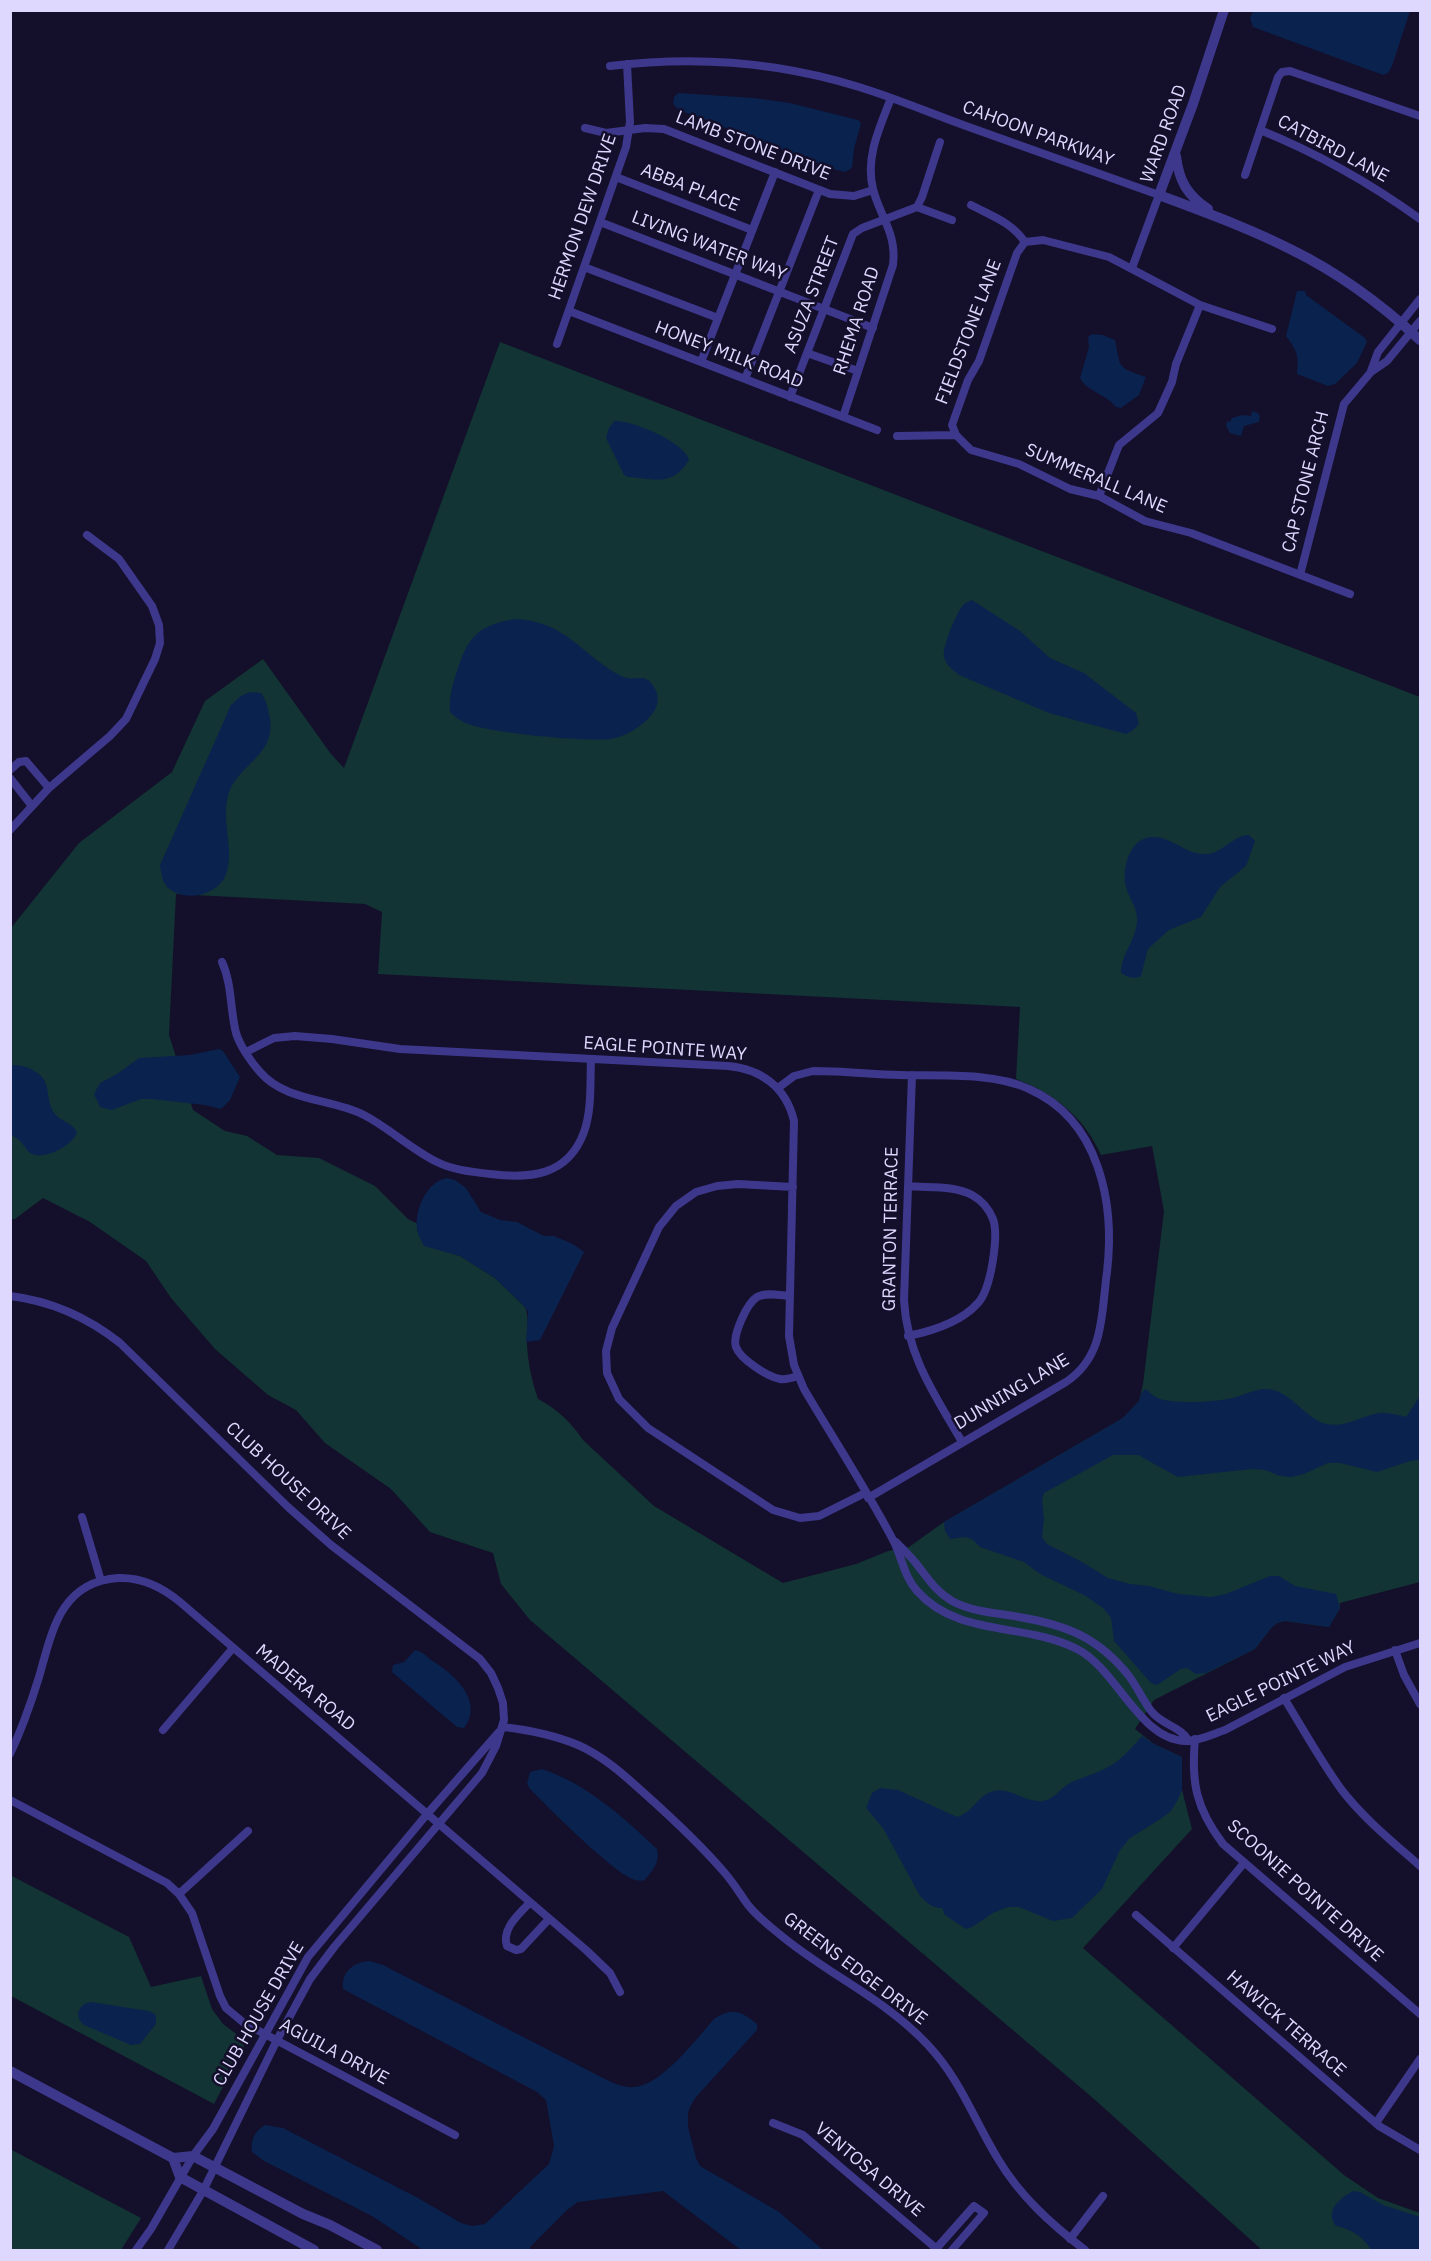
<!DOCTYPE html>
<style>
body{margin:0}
#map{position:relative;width:1431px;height:2261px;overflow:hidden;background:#140f2a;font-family:"IBM Plex Sans",sans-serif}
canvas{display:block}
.frame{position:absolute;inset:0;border:12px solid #ded8ff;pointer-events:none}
</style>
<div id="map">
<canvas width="1431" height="2261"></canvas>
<div class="frame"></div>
</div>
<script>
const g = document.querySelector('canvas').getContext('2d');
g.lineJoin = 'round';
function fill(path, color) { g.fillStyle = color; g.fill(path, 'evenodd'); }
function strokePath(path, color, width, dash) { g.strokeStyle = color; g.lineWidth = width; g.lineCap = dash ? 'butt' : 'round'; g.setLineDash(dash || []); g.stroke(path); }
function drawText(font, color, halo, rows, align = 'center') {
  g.font = font + ' "IBM Plex Sans",sans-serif'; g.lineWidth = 5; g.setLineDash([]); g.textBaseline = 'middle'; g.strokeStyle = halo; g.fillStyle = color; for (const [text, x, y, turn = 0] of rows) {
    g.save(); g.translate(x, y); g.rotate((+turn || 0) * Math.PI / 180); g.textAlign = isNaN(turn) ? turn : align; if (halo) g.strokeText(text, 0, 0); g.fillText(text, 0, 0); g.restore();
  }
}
fill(new Path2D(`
 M500,342L1420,697V1582L1340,1603V1608L1329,1627L1285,1621L1277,1623L1271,1628L1255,1649L1154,1700L1135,1729L1154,1744L1182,1757V1790L1192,1829L1083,1948L1344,2175L1378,2198L1420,2213V2250H1262L1094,2099L530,1620L501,1584L493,1553L430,1532L391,1489L325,1443L296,1410L268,1395L215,1349L171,1298L146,1261L90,1222L43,1198L15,1219H11V928L79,843L172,772L205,701L263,659L331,754L344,768ZM176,894L365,904L382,912L378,974L1020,1007L1016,1079C1055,1094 1084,1117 1101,1155L1152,1146L1164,1211L1143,1384L1139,1401L1123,1418L944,1522L909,1547L888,1551L856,1564L783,1583L654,1506L583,1440C572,1423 556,1408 538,1399C532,1381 528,1364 527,1344C526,1332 530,1318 525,1307L495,1278L460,1256L450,1253L417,1231L418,1224L408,1219L375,1186L319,1158L277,1155L247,1136L225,1131L193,1110L169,1035Z
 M10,1875L129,1937L151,1987L201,1976L212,2009L223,2024L242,2038L244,2047L214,2104L11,1996Z
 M10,2149L141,2218L121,2250H11Z`), '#123434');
fill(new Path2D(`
 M1253,11V10L1410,11L1392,66L1388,73L1383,75L1253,27L1250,18Z
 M678,93L754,98L790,103L858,120L861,123L854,149L852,168L845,172L833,169L679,110L673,104L674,97Z
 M1297,291H1305L1306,295L1365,338L1367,342L1357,363L1335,384L1328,386L1297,374C1299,355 1297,351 1286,336Z
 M1092,334L1103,335L1115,340C1121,368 1116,367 1146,377L1139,395L1121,408L1116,407C1106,394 1086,391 1080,378L1089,347L1088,337Z
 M1252,411L1258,413L1260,417L1259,422L1244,426L1241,436L1230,433L1226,426L1227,421L1230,422L1232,418L1242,415L1251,416Z
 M614,421C632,420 685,442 689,460C672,487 656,479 628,477L624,475L606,438L609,428Z
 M972,600L1020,631L1050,658L1084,673L1136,713L1139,724L1132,731L1126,734L1049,713L959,675C953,670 946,665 944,657C942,648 955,616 961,608C964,603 967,602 972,600Z
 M515,619C556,621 572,641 602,664C609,669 619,676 627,678C636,680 645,674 652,684C659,693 660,703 653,713C643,726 627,736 611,739C584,742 489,733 465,723C459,720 454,716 450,712C449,697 452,686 457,671C468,636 479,625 515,619Z
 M250,692L261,693C266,700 267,705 269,714C279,756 237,763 228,796C221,822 235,850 226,874C218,896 184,903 167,887C162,881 161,872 160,865L231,705L241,696Z
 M1249,835L1255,841L1246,866L1220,887L1201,917L1169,930L1148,949L1141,976C1133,980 1128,977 1121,973C1121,954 1136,940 1137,921C1138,909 1129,898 1126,887C1121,868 1130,838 1152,837C1171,836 1185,854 1204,854C1222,855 1231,836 1249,835Z
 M219,1049L223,1051L240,1077L230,1100L221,1109L205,1105L151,1099H141L112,1110L100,1107L94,1094L100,1083L117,1074L139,1058L190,1055Z
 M13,1065C22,1065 28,1067 36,1072C53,1082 44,1100 55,1114C61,1122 72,1122 77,1132C74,1145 45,1160 32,1154C24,1150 25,1141 11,1135L10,1067Z
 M447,1178L455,1180L466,1188L481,1212L500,1220L517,1222L544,1236H554L573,1244L584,1252L540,1340L526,1342L528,1312L525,1307L495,1278L460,1256L424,1246C422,1242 419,1237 418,1233C412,1214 426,1181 447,1178Z
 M1145,1389C1150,1392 1154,1397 1160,1399C1176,1404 1217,1402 1233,1398C1243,1395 1254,1390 1264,1389C1290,1388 1303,1418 1326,1424C1346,1428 1361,1416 1379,1413C1388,1412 1398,1415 1406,1417L1420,1396V1460L1410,1461L1377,1472L1340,1463H1328L1304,1474L1292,1477L1280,1476L1265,1470L1252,1469L1178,1477L1138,1455H1113L1044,1493L1042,1500L1044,1519L1042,1537L1047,1544L1082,1562L1108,1578L1130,1584L1149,1586L1178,1594L1211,1597L1226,1594L1270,1576H1279L1295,1586L1336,1594L1340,1608L1329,1627L1285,1621L1277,1623L1271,1628L1255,1649L1206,1673L1196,1674L1187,1668L1181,1669L1157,1685L1151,1683L1114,1641L1111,1618L1103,1608L1084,1595L1040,1574L1024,1562L980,1547L973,1540L966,1537L950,1539L945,1531L944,1522L1123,1418L1139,1401L1141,1394Z
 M415,1650C422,1651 426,1656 431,1660C453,1673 485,1701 464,1728L457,1727L392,1672L393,1665L404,1662Z
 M1142,1736L1154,1744L1182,1757V1790L1177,1801L1171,1811L1162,1818L1130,1838L1120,1850L1102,1889L1072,1918L1053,1921L1019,1907H1008L993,1913L972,1927L966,1929L945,1915L942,1908C932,1908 927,1903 920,1896L883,1828L866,1808L872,1793L880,1788L898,1790L957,1817C973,1813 978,1794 994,1791C1011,1787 1025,1803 1043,1801C1055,1799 1060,1788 1070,1783C1084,1776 1103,1772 1116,1762C1126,1755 1134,1745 1142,1736Z
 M542,1769C587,1784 623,1817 657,1849C660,1863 653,1870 644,1881C641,1880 638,1881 635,1880C615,1875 547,1806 530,1789L527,1784L530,1772Z
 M370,1961L383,1965L607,2080C616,2084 624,2088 634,2087C661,2086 697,2038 714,2019C732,2007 741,2011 757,2024V2030L696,2097L691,2105L688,2113V2127L696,2158L700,2166L779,2212L823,2250H741L663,2191L578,2202L567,2210L530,2247V2250H423L372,2216L264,2161L252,2152C250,2140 255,2131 265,2125L283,2128L418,2198L461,2223L472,2226L485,2224L549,2164L554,2146L546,2100L537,2092L343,1989C341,1971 354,1962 370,1961Z
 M91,2002L149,2011L156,2015V2024L140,2044L131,2045L84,2025C74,2016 78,2004 91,2002Z
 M1353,2191L1360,2192L1383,2205L1420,2217V2250H1371C1364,2237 1351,2229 1336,2226C1324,2211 1340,2198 1353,2191Z`), '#0a224e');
strokePath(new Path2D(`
 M610,66C693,56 779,62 859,87C895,98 930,113 966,126C1030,149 1095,172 1159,195L1132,268
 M585,128L606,133L645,128L664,129L830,194L854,196L873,190
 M1260,130C1317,153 1370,183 1420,219
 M1245,175L1278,77L1282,72L1290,71L1420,116
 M616,177L752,230
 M971,205C992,216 1011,222 1025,242L1043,240L1109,257L1200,305L1272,329
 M917,207L952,220
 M600,222L873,328
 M584,267L718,318
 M569,311L877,430
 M557,344L626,147L630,122L627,64
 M807,353L858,371
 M701,362L775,172
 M1371,371L1378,352L1420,299
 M745,379L819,190
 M790,397L853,234L862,228L917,207L922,197L940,142
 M843,417L893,265C897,233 880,217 873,189C865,157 880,127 891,98
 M956,435L952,425L968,380L979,361L1017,253L1025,242
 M897,436L956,435L971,450L1019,464L1070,489L1099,496L1145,521L1191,533L1350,594
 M1099,496L1119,445L1158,413L1172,382L1176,364L1200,305
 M1300,575L1344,404L1371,372L1387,361L1420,321
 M10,770L19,762L26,761L49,788
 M10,778L32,806
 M10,830L49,788L110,736L126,719L155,659L160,643L159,625L152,606L119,559L87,535
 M222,962C232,984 230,1009 236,1033C240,1046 251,1062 260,1072C286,1102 330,1098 364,1115C389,1128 411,1149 437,1162C453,1170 472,1172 490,1174C530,1179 568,1176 584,1132C592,1110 590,1082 591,1059
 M246,1052L274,1038L295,1036L332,1039L400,1049L728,1066C761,1069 786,1087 794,1121L789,1336L794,1365L804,1389C833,1438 865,1487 892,1538C902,1556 903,1575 917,1591C959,1638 1025,1622 1077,1649C1117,1669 1139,1740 1186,1741C1199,1741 1213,1734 1225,1730L1345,1667L1420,1643
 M912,1075L904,1300C907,1356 935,1395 962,1442
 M778,1088L794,1076L813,1071C842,1071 870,1074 899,1075C939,1076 993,1072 1029,1089C1100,1120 1115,1204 1107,1272C1101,1314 1105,1356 1066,1382L868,1498
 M908,1186C928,1188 954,1185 972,1195C981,1200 989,1209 993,1219C999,1236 991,1289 978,1303C961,1322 933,1331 908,1336
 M793,1187L738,1184L717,1186L696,1192L676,1206L659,1227L612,1328L606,1351L607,1373L619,1399L648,1428L773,1510L800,1518L819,1516L865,1493
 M10,1296C52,1301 87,1317 120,1343L288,1507L331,1545L480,1659L491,1673L498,1688L503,1703L504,1720L496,1746L482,1773L335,1946L310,1979L277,2040L203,2191L168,2250
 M789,1296C779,1295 766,1292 757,1297C747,1303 732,1336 736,1347C740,1359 768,1377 780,1379C786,1380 792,1378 798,1376
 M82,1517L101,1581
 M896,1542C902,1548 909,1555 915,1562C927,1577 935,1591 952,1601C972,1612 998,1613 1019,1617C1066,1625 1098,1637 1129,1676C1137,1687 1143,1700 1151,1711C1162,1725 1180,1726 1189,1741
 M1395,1650L1404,1675L1420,1704
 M1284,1698C1303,1729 1320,1760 1341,1789C1363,1818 1393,1842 1420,1866
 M503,1727C529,1730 554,1735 578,1745C603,1756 623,1774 644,1793C672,1818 699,1843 724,1872C733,1882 740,1894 748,1905C756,1915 768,1925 778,1933C825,1973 884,1998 927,2044C961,2080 973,2118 998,2159C1020,2196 1051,2224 1085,2250
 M163,1730L233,1648
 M1195,1739C1191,1783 1196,1808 1223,1844L1420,2014
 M10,1754C22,1729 31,1703 39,1677C52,1632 60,1582 118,1578C141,1577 162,1587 180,1602L586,1950L610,1973L620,1992
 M10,1800L167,1883L179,1894L192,1913L220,1996L226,2008L244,2023L455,2135
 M179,1894L248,1831
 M530,1902C520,1914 501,1928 507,1946L516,1950L521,1949L549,1919
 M1136,1915L1379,2126L1420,2150
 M1173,1948L1244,1863
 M773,2123L803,2135L938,2250
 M1376,2123L1420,2059
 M1070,2239L1103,2196
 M136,2250L151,2229L193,2156L213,2129L308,1957L428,1813L499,1732
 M935,2250L974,2206L984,2213L952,2250`), '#3d388b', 8);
strokePath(new Path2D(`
 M1224,10L1193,104L1159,195C1204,212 1249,228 1292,250C1339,273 1382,305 1420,340
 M1176,156C1179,181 1187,195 1208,209
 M10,2071L173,2158L193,2156L303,2214L330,2225L377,2250
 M173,2158L180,2177L314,2250`), '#3d388b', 10);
drawText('18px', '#ded8ff', '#140f2a', [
 ["CAHOON PARKWAY",1038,134,20],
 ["WARD ROAD",1164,134,-70],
 ["LAMB STONE DRIVE",753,146,21],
 ["CATBIRD LANE",1333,149,28],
 ["ABBA PLACE",690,188,21],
 ["HERMON DEW DRIVE",583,217,-71],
 ["LIVING WATER WAY",709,246,21],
 ["ASUZA STREET",812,295,-69],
 ["RHEMA ROAD",857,321,-72],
 ["FIELDSTONE LANE",969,332,-69],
 ["HONEY MILK ROAD",729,355,21],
 ["SUMMERALL LANE",1096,479,23],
 ["CAP STONE ARCH",1306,482,-76],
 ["EAGLE POINTE WAY",665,1049,4],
 ["GRANTON TERRACE",891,1229,-89],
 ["DUNNING LANE",1012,1392,-31],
 ["CLUB HOUSE DRIVE",288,1481,43],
 ["EAGLE POINTE WAY",1281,1682,-26],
 ["MADERA ROAD",305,1688,40],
 ["SCOONIE POINTE DRIVE",1305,1891,42],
 ["GREENS EDGE DRIVE",855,1969,37],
 ["CLUB HOUSE DRIVE",259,2014,-60],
 ["HAWICK TERRACE",1286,2024,41],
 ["AGUILA DRIVE",334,2052,28],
 ["VENTOSA DRIVE",869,2170,40]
]);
</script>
